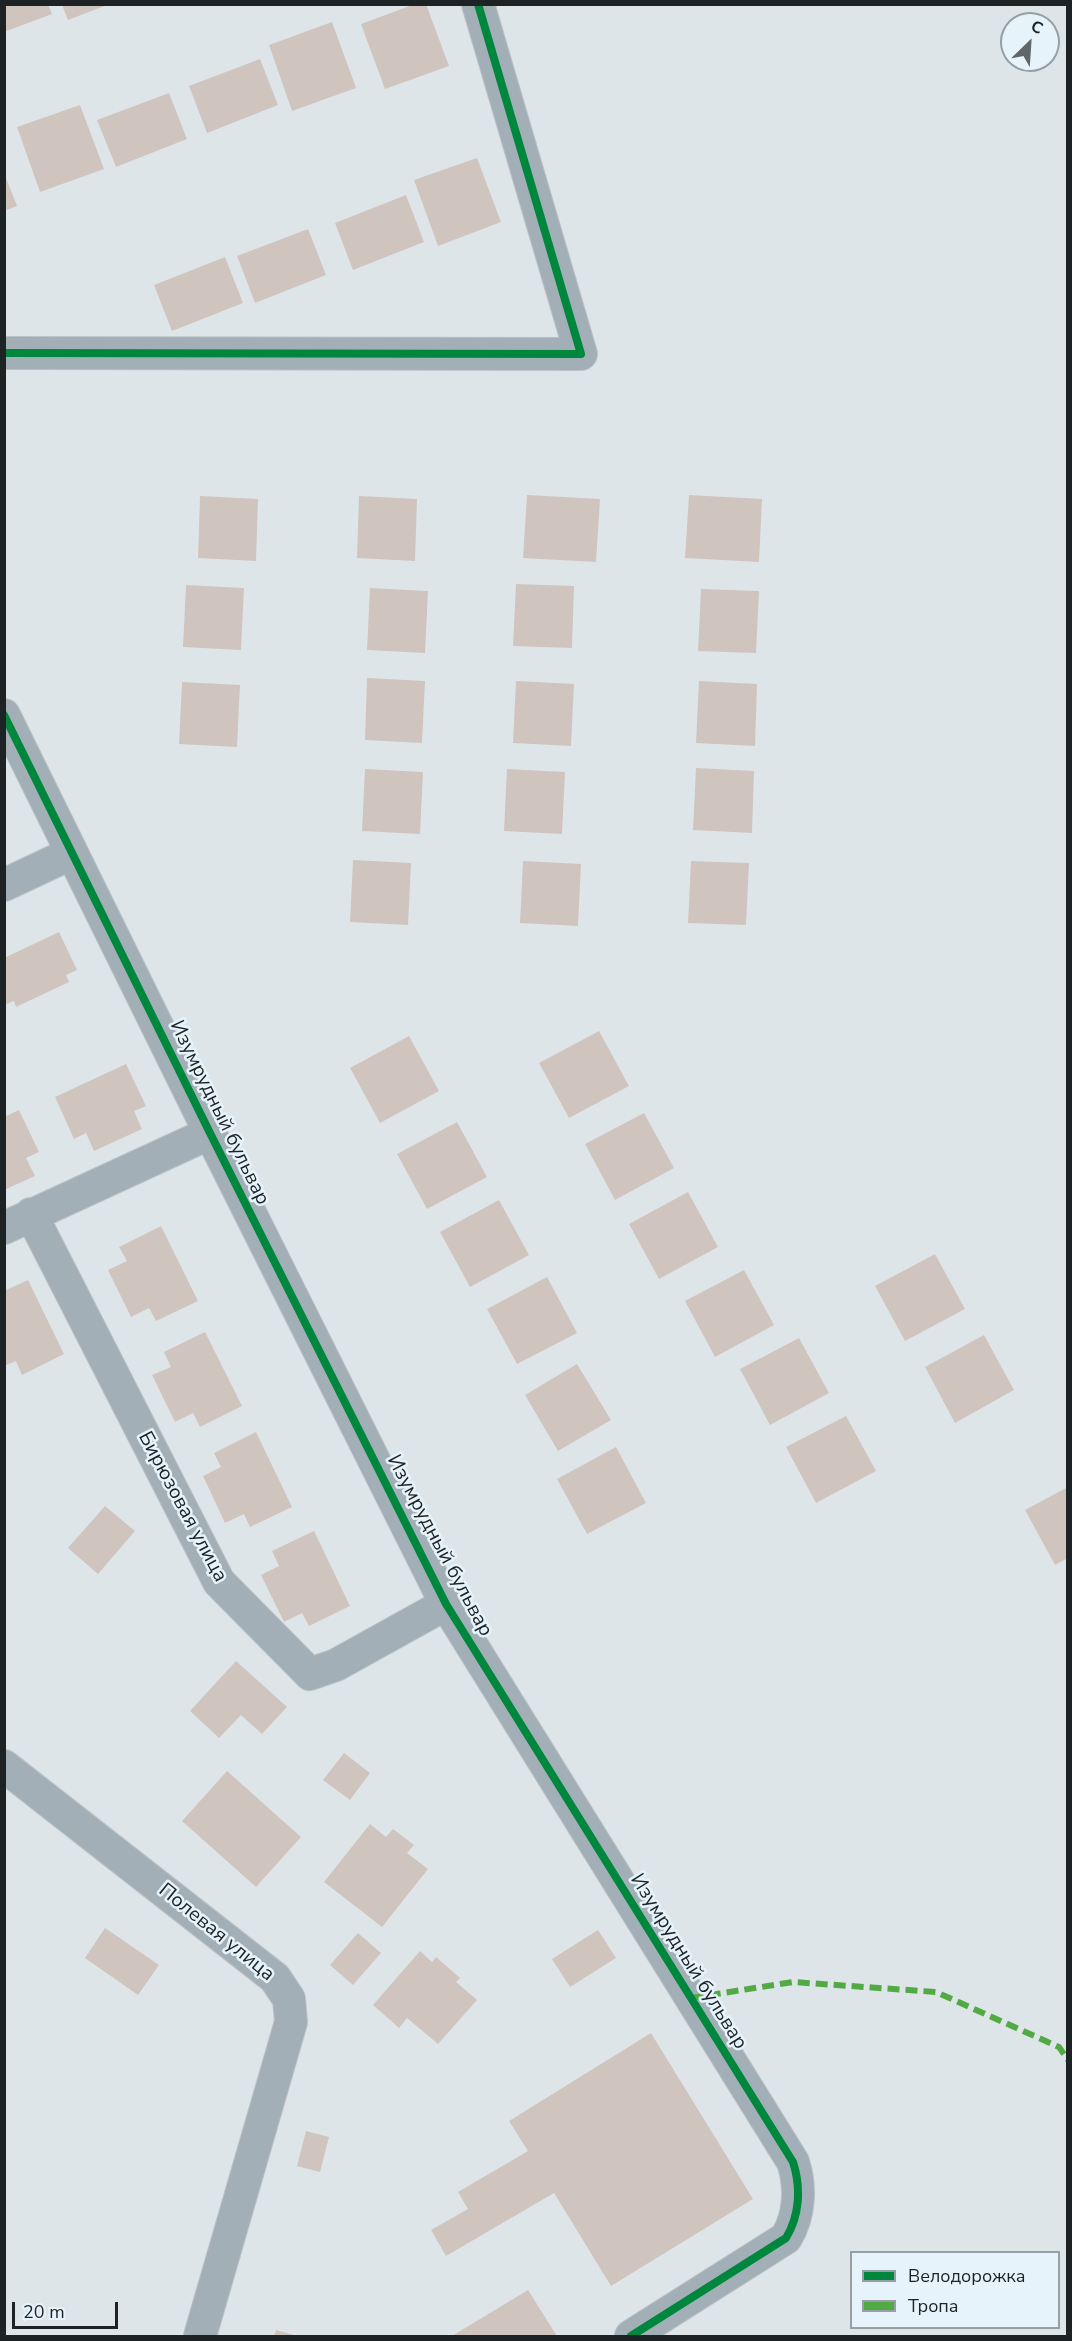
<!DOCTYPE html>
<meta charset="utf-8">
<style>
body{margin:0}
#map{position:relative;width:1072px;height:2341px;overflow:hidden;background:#dee5e9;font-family:"Nunito Sans",sans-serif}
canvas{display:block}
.frame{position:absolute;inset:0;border:6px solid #1d2224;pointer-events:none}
.legend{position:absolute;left:850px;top:2251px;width:210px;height:78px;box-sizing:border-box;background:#e6f3fb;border:2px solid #969fa5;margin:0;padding:8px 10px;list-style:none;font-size:18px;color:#1d2224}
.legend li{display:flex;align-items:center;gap:12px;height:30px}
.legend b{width:30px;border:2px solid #969fa5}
.north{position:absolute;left:1000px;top:12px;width:60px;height:60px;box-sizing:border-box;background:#e6f3fb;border:2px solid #969fa5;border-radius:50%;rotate:25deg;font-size:16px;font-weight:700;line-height:24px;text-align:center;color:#1d2224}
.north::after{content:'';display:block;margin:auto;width:21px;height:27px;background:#616669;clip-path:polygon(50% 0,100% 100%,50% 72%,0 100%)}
.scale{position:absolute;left:12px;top:2302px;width:106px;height:27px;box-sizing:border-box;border:3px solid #1d2224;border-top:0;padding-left:8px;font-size:18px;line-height:21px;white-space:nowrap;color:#1d2224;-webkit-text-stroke:4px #e6f3fb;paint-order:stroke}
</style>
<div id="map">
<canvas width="1072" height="2341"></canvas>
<div class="frame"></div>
<ul class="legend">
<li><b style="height:8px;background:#00873e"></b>Велодорожка</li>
<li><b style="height:8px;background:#52aa44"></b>Тропа</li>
</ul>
<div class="north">С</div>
<div class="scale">20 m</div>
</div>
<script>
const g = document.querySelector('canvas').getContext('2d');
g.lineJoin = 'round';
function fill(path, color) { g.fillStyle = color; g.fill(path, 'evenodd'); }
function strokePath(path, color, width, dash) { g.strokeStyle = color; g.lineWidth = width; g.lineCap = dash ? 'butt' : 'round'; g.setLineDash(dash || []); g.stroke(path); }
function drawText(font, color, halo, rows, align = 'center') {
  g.font = font + ' "Nunito Sans",sans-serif'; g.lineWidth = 5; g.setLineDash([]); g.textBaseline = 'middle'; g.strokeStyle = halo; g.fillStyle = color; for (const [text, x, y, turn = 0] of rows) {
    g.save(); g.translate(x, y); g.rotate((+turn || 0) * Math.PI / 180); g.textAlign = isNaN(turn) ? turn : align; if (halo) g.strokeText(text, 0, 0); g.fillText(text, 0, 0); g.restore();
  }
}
fill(new Path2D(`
 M4,4H48L52,14L4,32Z
 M415,4H426L449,66L385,89L361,24Z
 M62,5H107L68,20Z
 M332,22L356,88L292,111L269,45Z
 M260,59L278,105L207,133L189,86Z
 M169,93L187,139L116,167L97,120Z
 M80,105L104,169L40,192L17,127Z
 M477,158L501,222L438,246L414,180Z
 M4,173L17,206L4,211Z
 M406,195L424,242L353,270L335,223Z
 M308,229L326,275L255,303L237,256Z
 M225,257L243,303L172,331L154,285Z
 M527,495L600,499L596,562L523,558Z
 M689,495L762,499L759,562L685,558Z
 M200,496L258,499L256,561L198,558Z
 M359,496L417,499L415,561L357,558Z
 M516,584L574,586L572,648L513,646Z
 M186,585L244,588L241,650L183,647Z
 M370,588L428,591L425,653L367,650Z
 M701,589L759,591L756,653L698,651Z
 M367,678L425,681L422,743L365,740Z
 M516,681L574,684L571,746L513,743Z
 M699,681L757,684L755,746L696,743Z
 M182,682L240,685L237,747L179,744Z
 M696,768L754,771L752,833L693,830Z
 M365,769L423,772L420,834L362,831Z
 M507,769L565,772L562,834L504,831Z
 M353,860L411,863L408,925L350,922Z
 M523,861L581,864L578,926L520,923Z
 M691,861L749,863L746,925L688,923Z
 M59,932L77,970L66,975L69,982L16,1007L14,1001L4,1005V958Z
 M599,1031L629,1086L569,1118L539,1063Z
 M409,1036L439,1091L380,1123L350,1068Z
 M126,1064L146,1106L134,1111L142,1129L94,1151L86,1133L74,1139L55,1097Z
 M19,1110L39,1152L26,1158L35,1176L4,1190V1117Z
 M644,1113L674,1168L615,1200L585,1144Z
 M457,1122L487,1177L427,1209L397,1154Z
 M688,1192L718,1247L659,1279L629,1224Z
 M499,1200L529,1255L470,1287L440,1232Z
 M161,1226L198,1301L156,1321L149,1308L131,1317L108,1270L127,1261L119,1247Z
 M935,1254L965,1309L905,1341L875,1286Z
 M744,1270L774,1325L715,1357L685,1301Z
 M547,1277L577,1333L517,1364L487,1309Z
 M28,1280L64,1354L22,1375L16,1361L4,1366V1291Z
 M205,1332L242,1406L200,1427L193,1413L175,1422L152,1375L171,1367L164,1352Z
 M984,1335L1014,1390L955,1423L925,1367Z
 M799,1338L829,1393L770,1425L740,1369Z
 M577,1364L611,1420L558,1451L525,1395Z
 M846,1416L876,1471L816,1503L786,1447Z
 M256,1432L292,1507L250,1527L244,1514L225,1523L203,1476L221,1467L214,1453Z
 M616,1447L646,1503L587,1534L557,1479Z
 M1068,1487V1558L1055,1565L1025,1510Z
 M105,1506L135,1531L98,1574L68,1548Z
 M314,1531L350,1606L309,1626L302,1613L284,1622L261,1575L279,1566L272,1551Z
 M236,1661L287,1707L262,1734L241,1715L219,1738L190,1711Z
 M344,1753L370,1773L350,1800L323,1780Z
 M227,1771L301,1837L256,1887L182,1821Z
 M370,1824L386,1837L393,1829L414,1845L407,1853L428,1869L382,1927L324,1882Z
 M105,1928L159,1965L138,1995L85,1958Z
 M598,1930L616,1958L570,1987L552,1959Z
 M358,1933L381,1953L353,1985L330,1965Z
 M420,1951L432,1962L436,1957L460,1978L456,1982L477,2000L438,2044L407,2018L399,2028L373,2005Z
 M651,2033L753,2199L611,2286L554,2193L446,2256L431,2230L468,2209L458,2192L528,2151L509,2121Z
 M306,2131L329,2137L320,2172L297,2166Z
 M528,2290L557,2336H452Z
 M276,2330L298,2336H274Z`), '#d0c5be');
const street = new Path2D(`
 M4,353L581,354L478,4
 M4,715L210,1133L446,1604L793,2162C801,2187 800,2215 786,2238L631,2336
 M4,885L72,853
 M31,1214L219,1582L310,1674L336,1665L446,1604
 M4,1228L210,1133
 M4,1766L275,1978L289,1999L291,2022L200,2336`);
strokePath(street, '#bcc1c5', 34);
strokePath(street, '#a3afb6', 32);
strokePath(new Path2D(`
 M691,1998L793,1982L936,1992L1059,2047L1068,2060`), '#52aa44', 6, [12, 6]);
strokePath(new Path2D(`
 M4,353L581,354L478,4
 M4,715L210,1133L446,1604L793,2162C801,2187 800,2215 786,2238L631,2336`), '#00873e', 8);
drawText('20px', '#1d2224', '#e6f3fb', [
 ["Изумрудный бульвар",219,1113,64],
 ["Бирюзовая улица",182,1507,62],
 ["Изумрудный бульвар",439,1546,62],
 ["Полевая улица",216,1933,39],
 ["Изумрудный бульвар",688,1962,58]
]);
</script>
